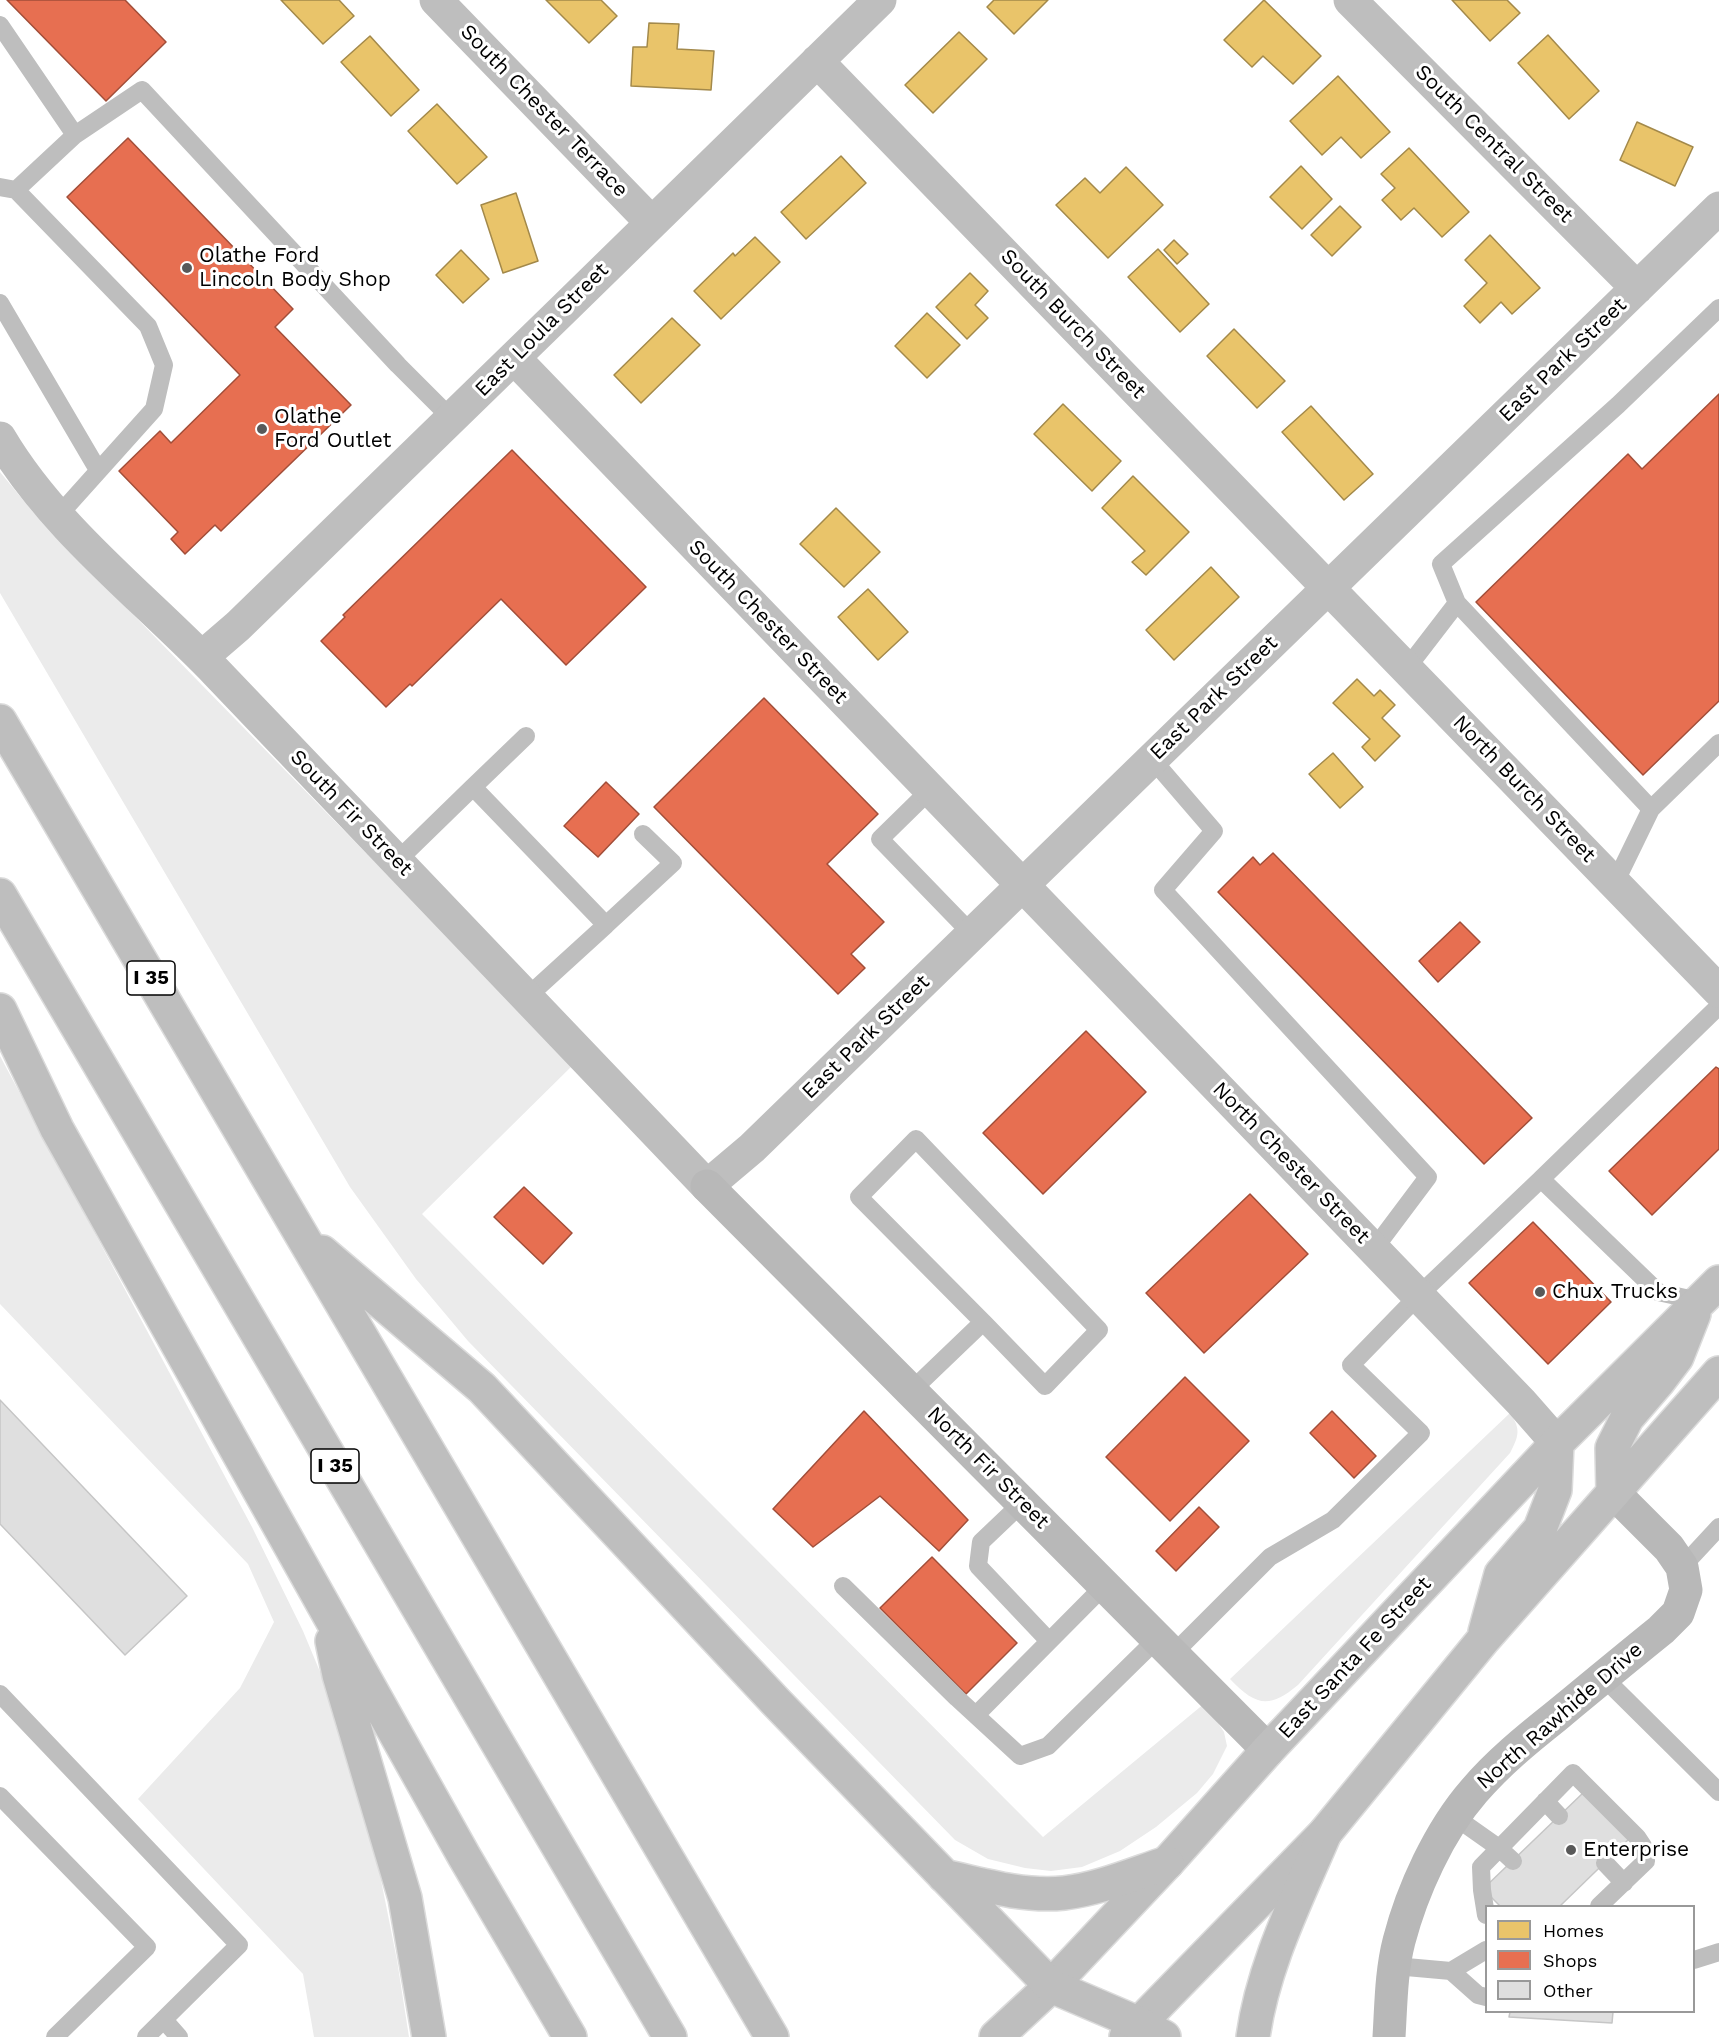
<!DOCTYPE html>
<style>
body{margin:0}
#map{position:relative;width:1719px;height:2037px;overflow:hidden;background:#fff;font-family:"Work Sans",sans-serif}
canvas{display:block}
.legend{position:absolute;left:1485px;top:1905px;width:210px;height:108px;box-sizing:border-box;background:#fff;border:2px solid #999;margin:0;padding:8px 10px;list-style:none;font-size:18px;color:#000}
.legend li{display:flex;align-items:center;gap:12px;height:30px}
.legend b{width:30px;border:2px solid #999}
</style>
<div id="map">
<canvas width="1719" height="2037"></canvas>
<ul class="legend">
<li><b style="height:16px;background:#e9c46a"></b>Homes</li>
<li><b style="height:16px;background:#e76f51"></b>Shops</li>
<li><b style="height:16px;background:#dfdfdf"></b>Other</li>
</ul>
</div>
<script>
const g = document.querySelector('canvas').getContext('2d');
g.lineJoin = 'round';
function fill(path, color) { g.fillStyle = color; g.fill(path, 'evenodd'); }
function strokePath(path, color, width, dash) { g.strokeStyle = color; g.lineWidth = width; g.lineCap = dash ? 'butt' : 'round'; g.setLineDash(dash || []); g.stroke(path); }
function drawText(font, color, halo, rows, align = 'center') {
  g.font = font + ' "Work Sans",sans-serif'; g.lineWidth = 6; g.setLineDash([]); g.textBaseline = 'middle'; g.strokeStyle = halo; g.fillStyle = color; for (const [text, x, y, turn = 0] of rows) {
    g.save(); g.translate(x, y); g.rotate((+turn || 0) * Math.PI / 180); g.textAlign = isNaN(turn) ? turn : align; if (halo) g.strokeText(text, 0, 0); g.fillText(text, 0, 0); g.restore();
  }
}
fill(new Path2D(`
 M0,472L33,512L573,1065L422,1214L1043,1837L1205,1703L1224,1732L1227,1746L1213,1774L1197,1793L1156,1827L1120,1851L1082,1867L1051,1871L1025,1868L988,1859L955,1840L468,1341L416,1279L350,1187L0,593Z
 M0,1056L252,1527L303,1631L328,1691L376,1855L397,1960L409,2037H314L303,1974L138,1799L240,1688L274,1622L248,1564L0,1304Z
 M1510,1413C1521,1429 1519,1436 1510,1453L1298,1685C1269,1709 1256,1706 1230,1679Z`), '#ebebeb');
const homes = new Path2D(`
 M281,0H339L354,16L323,44Z
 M546,0H601L617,16L589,43Z
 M994,0H1048L1014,34L987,7Z
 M1264,0L1321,56L1293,84L1263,56L1252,67L1224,40Z
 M1452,0H1507L1520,13L1490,41Z
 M649,23L679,24L677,49L714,51L711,90L631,86L633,47H647Z
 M959,32L987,59L933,113L905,85Z
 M1548,35L1599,91L1569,119L1518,63Z
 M370,36L419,90L391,116L341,62Z
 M1338,76L1390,132L1361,158L1341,137L1322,155L1290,121Z
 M437,104L487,157L457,184L408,131Z
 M1637,122L1693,147L1675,186L1620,160Z
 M1409,148L1469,212L1442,237L1414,208L1401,220L1382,200L1395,188L1381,174Z
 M841,156L866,183L806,239L781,212Z
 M1301,166L1332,199L1302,229L1270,197Z
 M1126,167L1163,205L1108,258L1056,205L1085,178L1100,193Z
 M516,193L538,261L503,273L481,205Z
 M1340,206L1361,227L1332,256L1311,235Z
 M1490,235L1540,288L1512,314L1501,302L1480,323L1464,306L1487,283L1465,260Z
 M755,237L780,262L721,319L694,291L733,253L735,256Z
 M1174,240L1188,254L1177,264L1164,250Z
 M1158,249L1209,304L1180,332L1128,277Z
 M461,250L489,279L463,303L436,275Z
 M970,273L988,291L975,305L988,318L967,339L936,307Z
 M927,313L960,345L927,378L895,346Z
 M672,318L700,345L641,403L614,375Z
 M1234,329L1285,381L1257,408L1207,356Z
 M1063,404L1121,461L1092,491L1034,434Z
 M1311,406L1373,474L1344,500L1282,432Z
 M1133,476L1189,532L1146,575L1132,562L1145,551L1102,508Z
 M836,508L880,552L844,587L800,544Z
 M1211,567L1239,597L1174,660L1146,630Z
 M868,589L908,632L878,660L838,617Z
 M1357,679L1374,696L1380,690L1395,705L1382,718L1400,736L1375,761L1362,747L1370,739L1333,703Z
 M1333,753L1363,787L1340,808L1309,774Z`);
fill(homes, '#e9c46a');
strokePath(homes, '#a3894a', 1.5);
const shops = new Path2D(`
 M7,0H125L166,42L106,101Z
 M128,138L293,309L275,327L351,405L221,531L215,525L185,554L171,539L178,532L119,471L160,431L171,443L240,375L67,197Z
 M1719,394V701L1643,775L1476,602L1628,454L1642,469Z
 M512,450L646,587L566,665L501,599L412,686L410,684L386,707L321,641L345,617L343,615Z
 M764,698L878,814L827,864L884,922L851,954L865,968L838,994L654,807Z
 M606,782L639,814L598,857L564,826Z
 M1273,853L1532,1118L1484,1164L1218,892L1253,857L1260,865Z
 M1460,922L1480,942L1438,982L1419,961Z
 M1086,1031L1146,1092L1043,1194L983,1133Z
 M1716,1067L1719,1069V1149L1652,1215L1609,1171Z
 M524,1187L572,1233L543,1264L494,1217Z
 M1250,1194L1308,1254L1204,1353L1146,1293Z
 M1533,1222L1611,1302L1548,1364L1469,1283Z
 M1185,1377L1249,1441L1170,1521L1106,1457Z
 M864,1411L968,1520L939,1551L880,1496L813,1547L773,1509Z
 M1332,1411L1376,1456L1354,1478L1310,1433Z
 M1199,1507L1219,1527L1176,1571L1156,1551Z
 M932,1557L1017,1643L966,1694L880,1608Z`);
fill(shops, '#e76f51');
strokePath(shops, '#a24e39', 1.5);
const building = new Path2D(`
 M0,1400L187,1596L125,1655L0,1524Z
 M1584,1792L1629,1839L1560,1906H1500L1483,1889Z
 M1510,2012H1613L1612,2023L1509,2017Z`);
fill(building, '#dfdfdf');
strokePath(building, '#c6c6c6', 1.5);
const primary = new Path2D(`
 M1613,1492L1612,1448L1627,1418L1658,1382L1677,1357L1694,1314
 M1485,1632L1501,1574L1540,1529L1555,1490L1557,1443
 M996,2037L1051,1986L1167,1863L1268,1750L1557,1443L1719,1282
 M1126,2037L1325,1833L1483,1640L1719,1373`);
const highway = new Path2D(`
 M0,721L772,2037
 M0,895L670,2037
 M0,1010L57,1129L464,1856L570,2037
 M322,1252L482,1388L776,1702L1051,1986L1140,2024L1164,2037
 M332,1641L339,1675L405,1898L429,2037
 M944,1876C983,1885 1023,1897 1064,1893C1099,1889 1134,1874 1167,1863
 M1253,2037C1263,1965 1297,1899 1325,1833`);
strokePath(primary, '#dbdbdb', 36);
strokePath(highway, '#dbdbdb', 36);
strokePath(new Path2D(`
 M0,25L75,135
 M0,187L16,190L148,326L164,365L154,409L58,516
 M16,190L75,135L142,90L398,365L452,419
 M0,303L98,470
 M1457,603L1651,809
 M1407,668L1457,603L1441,564L1618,405L1719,308
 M526,736L473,787L606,925L527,997
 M1152,759L1214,831L1163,890L1428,1177L1374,1249
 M930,790L880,839L972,934
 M397,861L473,787
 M1615,883L1651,809L1719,743
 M606,925L673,863L643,834
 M1541,1179L1719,1006
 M911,1391L983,1322L859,1197L916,1139L1099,1330L1045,1386L983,1322
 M1022,1503L981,1542L978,1566L1049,1641
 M1682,1567L1719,1527
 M843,1586L957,1698L1020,1756L1048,1746L1157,1639
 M1173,1654L1270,1557L1333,1520L1421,1433L1351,1365L1419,1295L1541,1179L1658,1292L1699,1301
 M1603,1677L1719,1792
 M0,1694L239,1945L146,2037
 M976,1715L1105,1585
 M0,1796L147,1947L55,2037
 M1545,1801L1559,1816
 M1455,1817L1499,1848L1513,1861
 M1605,1863L1624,1883
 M1486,1915L1482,1890L1481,1867L1573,1773L1637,1837L1643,1846L1646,1861L1599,1906
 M1694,1960L1719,1952
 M1395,1966L1451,1971L1486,1950
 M1451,1971L1478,1995L1486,1997
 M164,2020L179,2037`), '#bebebe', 18);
strokePath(new Path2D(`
 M436,0L651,222
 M1350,0L1637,288
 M817,61L1719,991
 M515,359L1521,1402L1557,1443
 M0,438C53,528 145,598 217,673C381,844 544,1015 707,1186L752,1148L1719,208
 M202,657L238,626C453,418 666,209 880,0`), '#bebebe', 33);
strokePath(new Path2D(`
 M707,1186L1268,1750
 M1389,2037C1391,2005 1391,1972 1399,1941C1412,1891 1439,1831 1474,1791C1498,1763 1526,1740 1555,1717C1590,1688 1625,1659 1661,1630L1678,1613L1686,1590L1682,1567L1669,1548L1613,1492`), '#b8b8b8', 33);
strokePath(primary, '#bebebe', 33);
strokePath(highway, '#bebebe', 33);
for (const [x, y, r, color] of [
 [187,268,6,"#595959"],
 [262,429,6,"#595959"],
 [1540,1292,6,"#595959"],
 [1571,1850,6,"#595959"]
]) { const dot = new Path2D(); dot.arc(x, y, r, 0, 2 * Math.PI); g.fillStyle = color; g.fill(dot); strokePath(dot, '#fff', 2); }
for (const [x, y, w] of [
 [151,978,48],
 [335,1466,48]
]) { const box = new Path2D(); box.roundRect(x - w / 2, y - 17, w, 34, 4.5); g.fillStyle = '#fff'; g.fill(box); strokePath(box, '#000', 1.5); }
drawText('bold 20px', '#000', null, [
 ["I 35",151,978],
 ["I 35",335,1466]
]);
drawText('21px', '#000', '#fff', [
 ["South Chester Terrace",544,111,46],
 ["South Central Street",1494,144,45],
 ["South Burch Street",1073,324,46],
 ["East Loula Street",542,330,-45],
 ["East Park Street",1563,360,-44],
 ["South Chester Street",768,622,46],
 ["East Park Street",1214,698,-44],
 ["North Burch Street",1524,789,46],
 ["South Fir Street",351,813,46],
 ["East Park Street",866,1037,-44],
 ["North Chester Street",1291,1163,46],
 ["North Fir Street",988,1468,45],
 ["East Santa Fe Street",1355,1658,-47],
 ["North Rawhide Drive",1560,1716,-41]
]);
drawText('21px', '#000', '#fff', [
 ["Olathe Ford",199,256],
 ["Lincoln Body Shop",199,280],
 ["Olathe",274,417],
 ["Ford Outlet",274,441],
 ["Chux Trucks",1552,1292],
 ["Enterprise",1583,1850]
], 'left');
</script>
